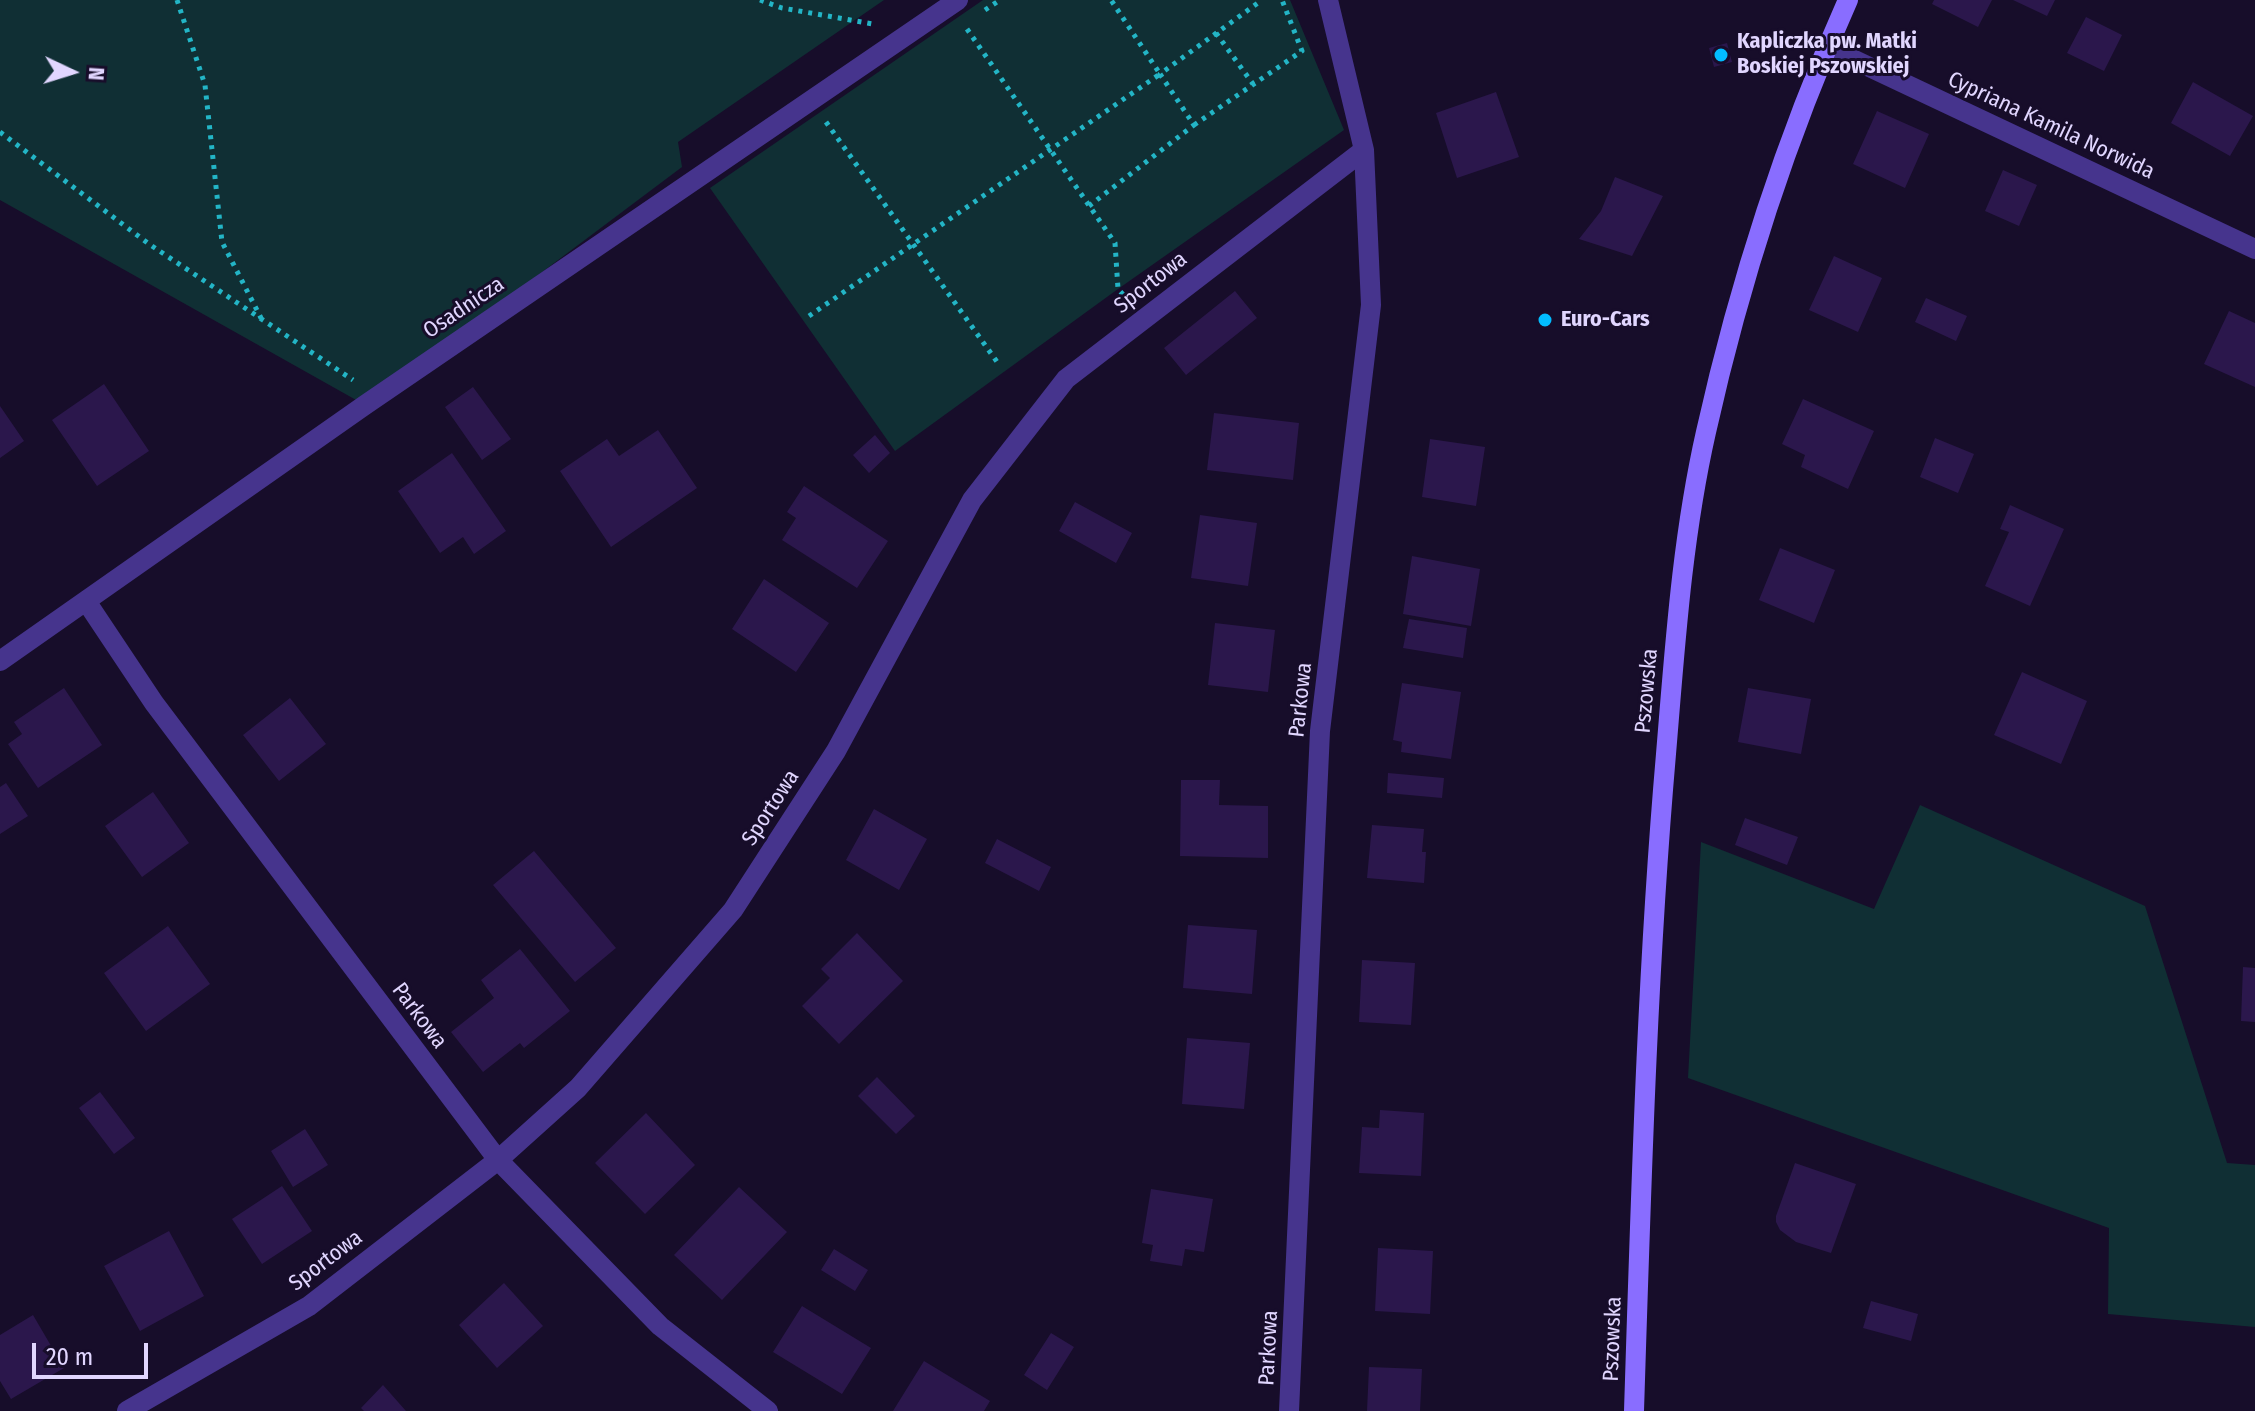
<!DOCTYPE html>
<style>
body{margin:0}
#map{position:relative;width:2255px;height:1411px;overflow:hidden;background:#170d2a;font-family:"Fira Sans Condensed",sans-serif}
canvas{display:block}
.north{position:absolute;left:32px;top:32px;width:80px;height:80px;-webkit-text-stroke:6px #170d2a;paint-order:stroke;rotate:94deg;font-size:22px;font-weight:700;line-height:32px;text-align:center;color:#e1d6ff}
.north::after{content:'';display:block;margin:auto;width:28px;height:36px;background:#e1d6ff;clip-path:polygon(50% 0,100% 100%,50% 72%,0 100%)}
.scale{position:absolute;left:32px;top:1343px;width:116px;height:36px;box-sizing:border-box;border:4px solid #e1d6ff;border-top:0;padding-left:10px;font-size:24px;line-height:28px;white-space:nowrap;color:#e1d6ff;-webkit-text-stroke:6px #170d2a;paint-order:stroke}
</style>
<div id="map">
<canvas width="2255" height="1411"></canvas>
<div class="north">N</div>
<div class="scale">20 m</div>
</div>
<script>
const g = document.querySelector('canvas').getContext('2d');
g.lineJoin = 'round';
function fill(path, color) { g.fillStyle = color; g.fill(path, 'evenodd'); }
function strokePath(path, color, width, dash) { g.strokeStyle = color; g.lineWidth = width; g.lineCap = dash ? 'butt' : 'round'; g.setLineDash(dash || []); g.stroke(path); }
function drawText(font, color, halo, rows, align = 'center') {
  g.font = font + ' "Fira Sans Condensed",sans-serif'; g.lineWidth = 6; g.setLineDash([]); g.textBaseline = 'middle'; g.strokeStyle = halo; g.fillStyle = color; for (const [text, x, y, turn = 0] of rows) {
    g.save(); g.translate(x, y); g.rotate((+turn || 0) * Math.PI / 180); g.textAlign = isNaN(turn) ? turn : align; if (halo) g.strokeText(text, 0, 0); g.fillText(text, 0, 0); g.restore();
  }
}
fill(new Path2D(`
 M0,0H884L678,142L682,167L365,405L0,200Z
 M983,0H1290L1344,130L1118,289L895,451L710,188Z
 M1920,805L2145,906L2227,1163L2255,1165V1327L2108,1314L2109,1228L1688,1078L1701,842L1874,909Z`), '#102f34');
fill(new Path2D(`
 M1934,0H1992L1978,27L1932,4Z
 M2013,0H2055L2047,16Z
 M2086,17L2122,35L2104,71L2067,53Z
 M1727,43L1732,62L1714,67L1709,48Z
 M2193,82L2253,116L2230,156L2171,123Z
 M1496,92L1519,157L1457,178L1436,113Z
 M1877,111L1929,134L1905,188L1853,164Z
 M2003,170L2037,185L2019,226L1985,211Z
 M1615,177L1663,196L1632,256L1579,239L1601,211Z
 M1834,256L1882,278L1858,332L1809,310Z
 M1235,291L1257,318L1186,375L1164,348Z
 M1926,298L1967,316L1956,341L1915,322Z
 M2229,311L2255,323V387L2204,364Z
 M104,384L149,451L97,486L52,420Z
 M473,387L511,439L482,460L445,407Z
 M1803,399L1874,431L1848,489L1801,467L1805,455L1782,444Z
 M0,406L24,441L0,458Z
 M1214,413L1299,423L1293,480L1207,470Z
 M658,430L697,488L611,547L560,471L607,439L619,456Z
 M875,435L890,453L869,473L853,455Z
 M1935,438L1974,454L1958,493L1920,477Z
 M1430,439L1485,447L1476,506L1422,497Z
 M452,453L506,531L474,554L463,537L440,553L398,491Z
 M804,486L888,541L857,588L782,540L796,518L787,512Z
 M1075,502L1132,533L1116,563L1059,531Z
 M2010,505L2064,529L2030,606L1985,586L2009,532L2000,529Z
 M1200,515L1257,523L1248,586L1191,578Z
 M1780,548L1835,570L1814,623L1759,600Z
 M1412,556L1480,569L1471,626L1403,614Z
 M764,579L829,623L796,672L732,629Z
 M1409,619L1467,628L1463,658L1403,648Z
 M1215,623L1275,630L1268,692L1208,685Z
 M2022,672L2087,701L2061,764L1994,735Z
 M1402,683L1461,692L1451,759L1401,752L1402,742L1393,740Z
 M64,688L102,745L38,788L8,744L22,734L14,722Z
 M1748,688L1811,699L1801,754L1738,742Z
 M290,698L326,744L279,781L243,735Z
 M1388,773L1444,778L1442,798L1387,793Z
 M1181,780H1220L1219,805L1268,806V858L1180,856Z
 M6,783L28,816L0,834V787Z
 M153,792L189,843L142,877L105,826Z
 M874,809L927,839L899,890L846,860Z
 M1745,818L1798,837L1787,865L1735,845Z
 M1372,825L1424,829L1422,852H1426L1424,883L1367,878Z
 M997,839L1051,867L1039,891L985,863Z
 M534,851L616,948L575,982L493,885Z
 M1188,925L1257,930L1252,994L1183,988Z
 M168,926L210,984L146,1031L104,973Z
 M857,933L903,981L839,1044L802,1006L830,978L821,969Z
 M520,949L570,1011L524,1048L520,1043L483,1072L451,1032L494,998L481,980Z
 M1362,960L1415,963L1411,1025L1359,1022Z
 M2243,967L2255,968V1022L2241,1021Z
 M1187,1038L1250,1043L1244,1109L1182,1104Z
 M877,1077L915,1116L896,1134L858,1096Z
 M100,1092L135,1138L114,1154L79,1108Z
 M1380,1110L1424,1113L1421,1176L1359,1173L1362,1127L1379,1128Z
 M646,1113L695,1165L645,1214L595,1163Z
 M305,1129L328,1165L293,1187L271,1151Z
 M1795,1163L1856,1184L1831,1253L1796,1242L1780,1230L1776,1222V1216Z
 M282,1186L312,1231L262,1264L232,1219Z
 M739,1187L787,1232L722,1300L674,1255Z
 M1151,1189L1213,1199L1204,1252L1185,1249L1182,1266L1150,1261L1153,1245L1142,1243Z
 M169,1231L204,1296L140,1331L104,1266Z
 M1378,1248L1433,1251L1430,1314L1375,1311Z
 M834,1249L868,1270L855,1291L821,1270Z
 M504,1283L543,1326L497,1368L459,1325Z
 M1871,1301L1918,1314L1911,1341L1863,1328Z
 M802,1306L871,1348L842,1394L773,1352Z
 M33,1315L64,1368L11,1399L0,1381V1335Z
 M1051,1333L1074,1347L1047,1390L1024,1375Z
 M924,1361L990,1401L984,1411H893Z
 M1369,1367L1422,1369L1420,1411H1367Z
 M383,1385L406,1411H364L361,1408Z`), '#2b174c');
strokePath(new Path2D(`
 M177,0L205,85L222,242L261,318
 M760,0L782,8L873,24
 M985,10L1000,0
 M967,29L1115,243L1118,289L1126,298
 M1216,33L1253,84
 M826,122L1000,366
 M1194,125L1302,51L1282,0
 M0,132L149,244L353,380
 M1089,206L1194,125L1160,74L1262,0
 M809,316L1160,74L1111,0`), '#23b5c6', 5, [4, 6]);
strokePath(new Path2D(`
 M1827,47L2255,249
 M86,601L154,703L498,1160L660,1326L768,1411
 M0,661L365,405L958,0
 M127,1411L309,1306L498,1160L578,1088L733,910L836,751L972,500L1066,379L1364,150
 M1289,1411L1320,731L1371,305L1364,150L1328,0`), '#46348d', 20);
strokePath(new Path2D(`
 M1634,1411C1641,1192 1647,973 1666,754C1675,646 1682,538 1706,432C1739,284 1786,138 1848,0`), '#896dff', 20);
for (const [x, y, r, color] of [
 [1721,55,8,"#02bcff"],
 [1545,320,8,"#02bcff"]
]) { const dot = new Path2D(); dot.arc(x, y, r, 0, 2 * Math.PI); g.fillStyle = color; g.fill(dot); strokePath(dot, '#170d2a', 3); }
drawText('bold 22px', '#e1d6ff', '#170d2a', [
 ["Kapliczka pw. Matki",1737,42],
 ["Boskiej Pszowskiej",1737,67],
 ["Euro-Cars",1561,320]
], 'left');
drawText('22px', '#e1d6ff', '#170d2a', [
 ["Cypriana Kamila Norwida",2051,126,25],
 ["Sportowa",1151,283,-38],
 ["Osadnicza",464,308,-34],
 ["Pszowska",1647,691,-85],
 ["Parkowa",1301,700,-84],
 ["Sportowa",771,808,-57],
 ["Parkowa",419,1016,53],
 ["Sportowa",326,1261,-37],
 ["Pszowska",1613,1339,-88],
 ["Parkowa",1269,1348,-87]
]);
</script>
